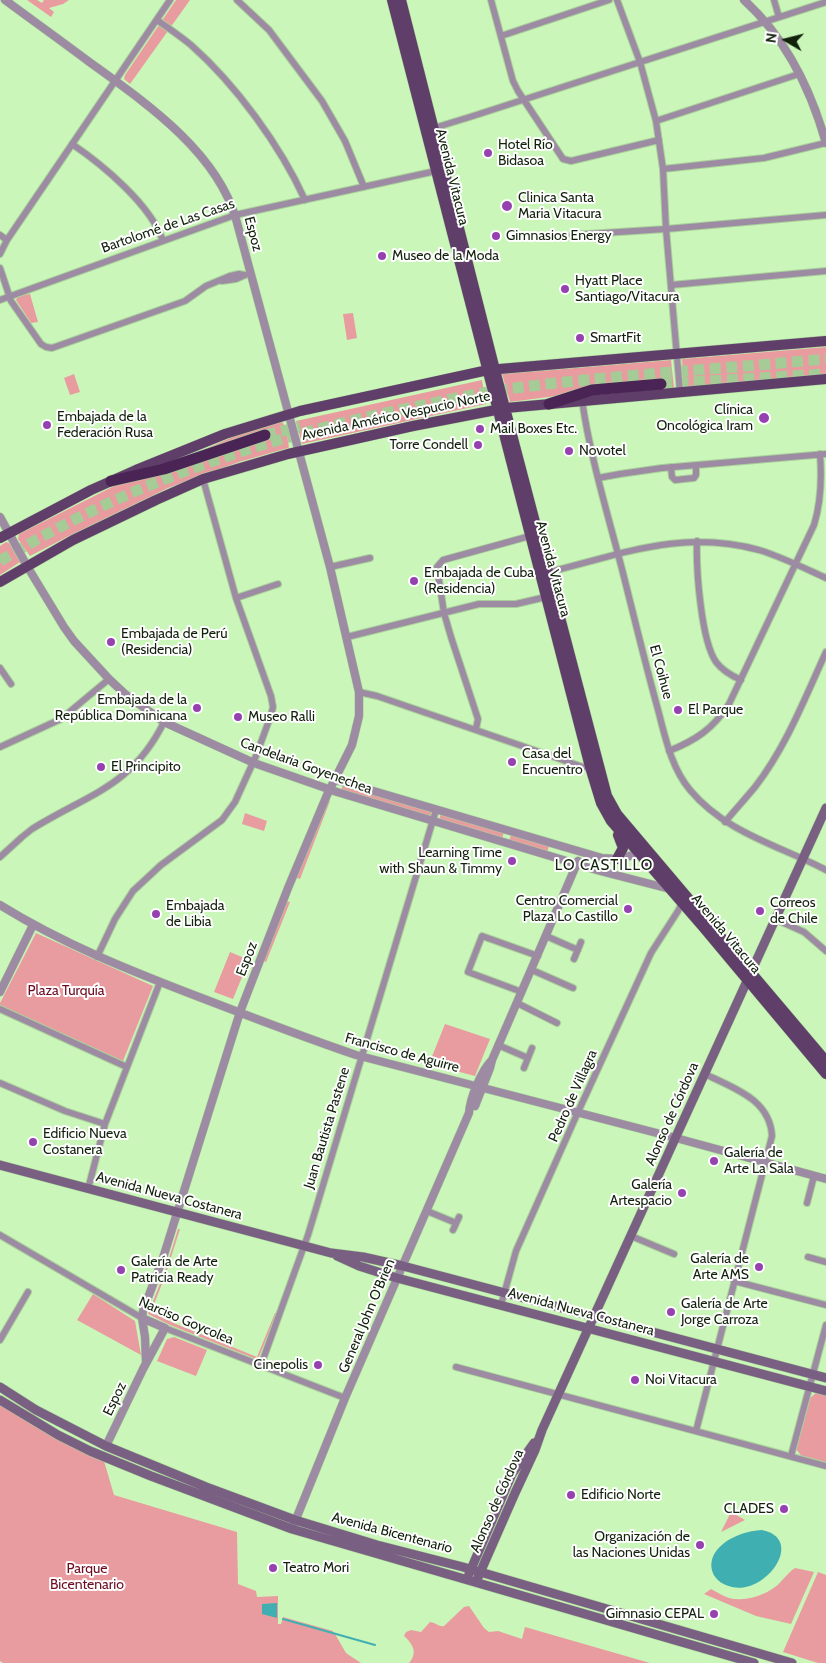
<!DOCTYPE html>
<meta charset="utf-8">
<style>
body{margin:0}
#map{position:relative;width:826px;height:1663px;overflow:hidden;background:#caf6b9;font-family:Cabin,sans-serif}
canvas{display:block}
.north{position:absolute;left:761px;top:15px;width:50px;height:50px;-webkit-text-stroke:4px #fff;paint-order:stroke;rotate:278deg;font-size:14px;font-weight:700;line-height:20px;text-align:center;color:#11210b}
.north::after{content:'';display:block;margin:auto;width:18px;height:22px;background:#11210b;clip-path:polygon(50% 0,100% 100%,50% 72%,0 100%)}
</style>
<div id="map">
<canvas width="826" height="1663"></canvas>
<div class="north">N</div>
</div>
<script>
const g = document.querySelector('canvas').getContext('2d');
g.lineJoin = 'round';
function fill(path, color) { g.fillStyle = color; g.fill(path, 'evenodd'); }
function strokePath(path, color, width, dash) { g.strokeStyle = color; g.lineWidth = width; g.lineCap = dash ? 'butt' : 'round'; g.setLineDash(dash || []); g.stroke(path); }
function drawText(font, color, halo, rows, align = 'center') {
  g.font = font + ' Cabin,sans-serif'; g.lineWidth = 4; g.setLineDash([]); g.textBaseline = 'middle'; g.strokeStyle = halo; g.fillStyle = color; for (const [text, x, y, turn = 0] of rows) {
    g.save(); g.translate(x, y); g.rotate((+turn || 0) * Math.PI / 180); g.textAlign = isNaN(turn) ? turn : align; if (halo) g.strokeText(text, 0, 0); g.fillText(text, 0, 0); g.restore();
  }
}
fill(new Path2D(`
 M27,0H37L42,3L44,0H69L63,4L49,8L54,12L51,17Z
 M176,0H190L130,84L124,79L125,75Z
 M30,294L38,322L31,323L16,300L18,296Z
 M353,313L357,338L347,340L343,314Z
 M826,347V375L684,387L682,359Z
 M671,360L674,388L564,395L510,402L502,374Z
 M74,374L80,392L70,395L64,378Z
 M482,380L486,404L302,444L296,421Z
 M282,422L285,426L289,447L288,448L239,462L168,488L69,536L30,556L18,539L19,534L122,482L177,471L267,440L175,462L237,435Z
 M6,542L9,543L20,562L0,575V546Z
 M343,784L433,811L431,818L341,791Z
 M327,800L330,801L300,879L297,878L296,876Z
 M245,813L267,821L264,831L242,824Z
 M441,813L504,832L502,839L439,820Z
 M511,835L549,846L547,853L509,841Z
 M286,901L290,902L266,962L262,961Z
 M36,933L153,986L123,1061L0,1006V1003Z
 M230,952L249,960L233,999L214,992Z
 M445,1024L490,1039L475,1076L429,1064Z
 M178,1229H180L165,1276L151,1312L176,1324L257,1357L275,1313H277L258,1359H256L170,1325L148,1314L165,1271Z
 M93,1294L135,1321L141,1355L77,1320Z
 M174,1337L207,1350L196,1376L157,1361L167,1339Z
 M816,1393L826,1395V1464L803,1458L796,1449L810,1398Z
 M0,1402L104,1461L114,1495L237,1532L238,1584L256,1591L257,1597L278,1596V1624H281L283,1617L333,1631V1633L335,1634L346,1653L361,1663H3L0,1661Z
 M731,1512L745,1520L721,1532Z
 M795,1568L814,1572L791,1624L756,1616L704,1594L711,1589C717,1592 723,1596 729,1598C744,1602 763,1596 775,1587C782,1582 787,1573 795,1568Z
 M818,1572L826,1575V1663H818L783,1652Z
 M469,1606L484,1628L489,1632L498,1631L522,1639L525,1627L650,1663H409C418,1653 413,1644 404,1636L406,1632L411,1630L421,1632L430,1622C435,1622 438,1627 444,1626L464,1607Z`), '#e99c9f');
fill(new Path2D(`
 M762,1530C806,1539 766,1595 732,1587C709,1582 704,1559 723,1544C734,1535 748,1531 762,1530Z
 M277,1603V1618L262,1614V1604Z`), '#40afb1');
strokePath(new Path2D(`
 M283,1619L375,1645`), '#40afb1', 2);
strokePath(new Path2D(`
 M661,384L826,374
 M265,435L300,427
 M0,561C129,482 272,435 419,406C448,400 478,393 508,389C613,375 720,369 826,359`), '#a5cb96', 11, [11, 5.5]);
const minor = new Path2D(`
 M237,0L269,30L322,101L345,141L364,187
 M491,0L513,81L518,91L563,159L571,161L659,140
 M617,0L640,62L656,121L663,169L666,229L680,392
 M774,0L779,17
 M157,20C168,28 180,36 191,45C236,85 280,145 305,200
 M501,36L609,0
 M656,121L799,74
 M434,128L473,116L826,2
 M72,144C103,165 151,205 163,241
 M663,169L764,158L826,143
 M0,235L7,240
 M572,235L666,229L826,215
 M0,254L7,240L170,0
 M0,268L11,301L41,344L46,347L52,348L185,301L206,286L230,276L239,274L245,275
 M222,281L236,279L245,275
 M671,285L826,271
 M0,300L235,215L436,171
 M582,400C591,463 611,524 626,585C636,625 646,666 657,706C665,735 670,766 690,790C726,833 778,845 826,870
 M671,467L672,477L675,480L694,478L696,475V465
 M598,478L620,474L662,468L826,454
 M697,541C696,569 701,640 716,662C722,670 732,676 741,680
 M330,567L370,558
 M549,572C623,554 681,529 759,550C782,557 804,568 826,578
 M236,598L278,584
 M347,637L479,604H516L546,597
 M0,668L11,684
 M359,692L377,696L583,767L593,765
 M476,729L478,719L451,637L444,613L437,567L443,560L530,536
 M0,747L61,719L109,679
 M669,751C696,740 713,729 729,704L814,525C821,502 822,479 820,454
 M725,822C735,810 745,799 755,787C786,747 805,698 826,652
 M0,857L22,837L32,829C88,794 132,787 164,722
 M775,919L804,932L826,951
 M546,936L578,950
 M97,957L115,919L133,891L161,865L222,820L235,802L256,756L271,715L273,707L271,696L236,598L203,479
 M574,959L581,942
 M532,970L573,988
 M522,992L468,972L482,936L538,956
 M517,1003L557,1023
 M0,1009L127,1067
 M498,1045L528,1058
 M524,1068L532,1048
 M0,1083L65,1111L105,1124
 M88,1189L105,1124L160,982
 M807,1203L814,1176
 M427,1211L456,1223
 M453,1230L459,1217
 M0,1235L142,1318
 M631,1236L674,1254
 M808,1257L826,1262
 M734,1281L826,1305
 M501,1305L516,1251L578,1112L651,953L678,911L682,903
 M165,1328L345,1398
 M0,1340L28,1292
 M261,1365L308,1235L436,810
 M456,1367L826,1466
 M696,1431L772,1136C770,1099 733,1088 705,1074
 M791,1456L826,1325`);
const tertiary = new Path2D(`
 M5,0C32,20 60,40 88,61C143,101 216,150 236,219L330,567L359,692V716L352,745L327,795L288,888L240,1012L163,1258L143,1311L142,1318L145,1337L146,1363
 M744,0C786,38 811,90 826,143
 M0,517L27,566L64,627L74,641L109,679L125,694L164,722L254,763L337,792L600,871L670,889
 M336,780L602,858L617,859L642,853
 M0,905C63,944 131,971 199,997C251,1017 303,1037 356,1055L676,1138L826,1179
 M0,992L33,925
 M475,1106L490,1068L492,1060L578,861
 M106,1446L143,1369L165,1328L142,1318
 M294,1524L345,1398L469,1113C470,1098 481,1071 492,1060`);
const secondary = new Path2D(`
 M0,1165L331,1253L363,1257L403,1266L826,1378
 M337,1256L359,1266L397,1278L826,1391
 M0,1387L36,1410L106,1446L206,1487L295,1520L377,1545L463,1567L792,1663
 M0,1400L58,1435L90,1451L151,1476L292,1529L754,1663
 M469,1574L512,1474L534,1443
 M476,1582L515,1493L535,1450L542,1430L826,808`);
const primary = new Path2D(`
 M392,0L590,767L601,803L611,821L703,927L826,1074
 M401,0L495,370L607,796L617,814L826,1061
 M0,538L91,490L136,470L225,434L300,411L488,370L826,341
 M0,582L73,540L156,500L203,479L288,454L413,426L506,408L826,379
 M617,859L623,848L618,835`);
const motorway = new Path2D(`
 M549,404L592,390L661,384
 M111,481L164,469L265,435`);
strokePath(minor, '#a9d09a', 8);
strokePath(tertiary, '#a9d09a', 9);
strokePath(secondary, '#a9d09a', 10);
strokePath(primary, '#a9d09a', 11);
strokePath(motorway, '#a9d09a', 12);
strokePath(minor, '#9d8ba3', 6);
strokePath(tertiary, '#9d8ba3', 8);
strokePath(secondary, '#795f82', 9);
strokePath(primary, '#5f3f6a', 10);
strokePath(motorway, '#492455', 11);
for (const [x, y, r, color] of [
 [488,153,5,"#9542b0"],
 [507,206,6,"#9542b0"],
 [496,236,5,"#9542b0"],
 [382,256,5,"#9542b0"],
 [565,289,5,"#9542b0"],
 [580,338,5,"#9542b0"],
 [764,418,6,"#9542b0"],
 [47,425,5,"#9542b0"],
 [480,429,5,"#9542b0"],
 [478,445,5,"#9542b0"],
 [569,451,5,"#9542b0"],
 [414,581,5,"#9542b0"],
 [111,642,5,"#9542b0"],
 [197,708,5,"#9542b0"],
 [678,710,5,"#9542b0"],
 [238,717,5,"#9542b0"],
 [512,762,5,"#9542b0"],
 [101,767,5,"#9542b0"],
 [512,861,5,"#9542b0"],
 [628,909,5,"#9542b0"],
 [760,911,5,"#9542b0"],
 [156,914,5,"#9542b0"],
 [33,1142,5,"#9542b0"],
 [714,1161,5,"#9542b0"],
 [682,1193,5,"#9542b0"],
 [759,1267,5,"#9542b0"],
 [121,1270,5,"#9542b0"],
 [671,1312,5,"#9542b0"],
 [318,1365,5,"#9542b0"],
 [635,1380,5,"#9542b0"],
 [571,1495,5,"#9542b0"],
 [784,1509,5,"#9542b0"],
 [700,1545,5,"#9542b0"],
 [273,1568,5,"#9542b0"],
 [714,1614,5,"#9542b0"]
]) { const dot = new Path2D(); dot.arc(x, y, r, 0, 2 * Math.PI); g.fillStyle = color; g.fill(dot); strokePath(dot, '#fff', 2); }
drawText('14px', '#11210b', '#fff', [
 ["Hotel Río",498,145],
 ["Bidasoa",498,161],
 ["Clinica Santa",518,198],
 ["Maria Vitacura",518,214],
 ["Gimnasios Energy",506,236],
 ["Museo de la Moda",392,256],
 ["Hyatt Place",575,281],
 ["Santiago/Vitacura",575,297],
 ["SmartFit",590,338],
 ["Clínica",753,410,"right"],
 ["Oncológica Iram",753,426,"right"],
 ["Embajada de la",57,417],
 ["Federación Rusa",57,433],
 ["Mail Boxes Etc.",490,429],
 ["Torre Condell",468,445,"right"],
 ["Novotel",579,451],
 ["Embajada de Cuba",424,573],
 ["(Residencia)",424,589],
 ["Embajada de Perú",121,634],
 ["(Residencia)",121,650],
 ["Embajada de la",187,700,"right"],
 ["República Dominicana",187,716,"right"],
 ["El Parque",688,710],
 ["Museo Ralli",248,717],
 ["Casa del",522,754],
 ["Encuentro",522,770],
 ["El Principito",111,767],
 ["Learning Time",502,853,"right"],
 ["with Shaun & Timmy",502,869,"right"],
 ["Centro Comercial",618,901,"right"],
 ["Plaza Lo Castillo",618,917,"right"],
 ["Correos",770,903],
 ["de Chile",770,919],
 ["Embajada",166,906],
 ["de Libia",166,922],
 ["Edificio Nueva",43,1134],
 ["Costanera",43,1150],
 ["Galería de",724,1153],
 ["Arte La Sala",724,1169],
 ["Galería",672,1185,"right"],
 ["Artespacio",672,1201,"right"],
 ["Galería de",749,1259,"right"],
 ["Arte AMS",749,1275,"right"],
 ["Galería de Arte",131,1262],
 ["Patricia Ready",131,1278],
 ["Galería de Arte",681,1304],
 ["Jorge Carroza",681,1320],
 ["Cinepolis",308,1365,"right"],
 ["Noi Vitacura",645,1380],
 ["Edificio Norte",581,1495],
 ["CLADES",774,1509,"right"],
 ["Organización de",690,1537,"right"],
 ["las Naciones Unidas",690,1553,"right"],
 ["Teatro Mori",283,1568],
 ["Gimnasio CEPAL",704,1614,"right"]
], 'left');
drawText('14px', '#11210b', '#fff', [
 ["Avenida Vitacura",452,177,76],
 ["Bartolomé de Las Casas",168,226,-19],
 ["Espoz",253,234,75],
 ["Avenida Américo Vespucio Norte",396,416,-12],
 ["Avenida Vitacura",553,569,75],
 ["El Coihue",661,672,75],
 ["Candelaria Goyenechea",306,766,20],
 ["Avenida Vitacura",726,934,50],
 ["Espoz",247,959,-69],
 ["Francisco de Aguirre",402,1053,15],
 ["Pedro de Villagra",573,1096,-66],
 ["Alonso de Córdova",672,1114,-66],
 ["Juan Bautista Pastene",327,1128,-73],
 ["Avenida Nueva Costanera",169,1196,15],
 ["Avenida Nueva Costanera",581,1312,15],
 ["General John O'Brien",367,1316,-67],
 ["Narciso Goycolea",186,1321,23],
 ["Espoz",115,1399,-64],
 ["Alonso de Córdova",497,1501,-66],
 ["Avenida Bicentenario",392,1533,15]
]);
drawText('14px', '#6d0b20', '#fff', [
 ["Plaza Turquía",66,991],
 ["Parque",87,1569],
 ["Bicentenario",87,1585]
]);
g.letterSpacing = '1px';
drawText('15px', '#11210b', '#fff', [
 ["LO CASTILLO",604,866]
]);
g.letterSpacing = '0px';
</script>
